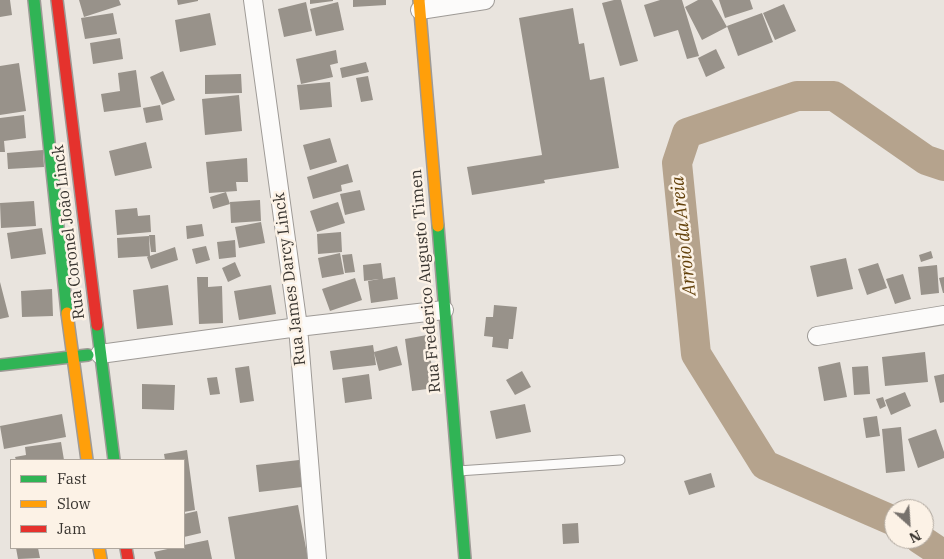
<!DOCTYPE html>
<meta charset="utf-8">
<style>
body{margin:0}
#map{position:relative;width:944px;height:559px;overflow:hidden;background:#e9e4de;font-family:"IBM Plex Serif",serif}
canvas{display:block}
.legend{position:absolute;left:10px;top:459px;width:175px;height:90px;box-sizing:border-box;background:#fcf2e6;border:1px solid #aea69d;margin:0;padding:6px 9px;list-style:none;font-size:15px;color:#393530}
.legend li{display:flex;align-items:center;gap:10px;height:25px}
.legend b{width:25px;border:1px solid #aea69d}
.north{position:absolute;left:884px;top:499px;width:50px;height:50px;box-sizing:border-box;background:#fcf2e6;border:1px solid #aea69d;border-radius:50%;rotate:154deg;font-size:14px;font-weight:700;line-height:20px;text-align:center;color:#393530}
.north::after{content:'';display:block;margin:auto;width:18px;height:22px;background:#77726d;clip-path:polygon(50% 0,100% 100%,50% 72%,0 100%)}
</style>
<div id="map">
<canvas width="944" height="559"></canvas>
<ul class="legend">
<li><b style="height:6px;background:#30b455"></b>Fast</li>
<li><b style="height:6px;background:#ff9f0a"></b>Slow</li>
<li><b style="height:6px;background:#e5322d"></b>Jam</li>
</ul>
<div class="north">N</div>
</div>
<script>
const g = document.querySelector('canvas').getContext('2d');
g.lineJoin = 'round';
function strokePath(path, color, width, dash) { g.strokeStyle = color; g.lineWidth = width; g.lineCap = dash ? 'butt' : 'round'; g.setLineDash(dash || []); g.stroke(path); }
function fill(path, color) { g.fillStyle = color; g.fill(path, 'evenodd'); }
function drawText(font, color, halo, rows, align = 'center') {
  g.font = font + ' "IBM Plex Serif",serif'; g.lineWidth = 5; g.setLineDash([]); g.textBaseline = 'middle'; g.strokeStyle = halo; g.fillStyle = color; for (const [text, x, y, turn = 0] of rows) {
    g.save(); g.translate(x, y); g.rotate((+turn || 0) * Math.PI / 180); g.textAlign = isNaN(turn) ? turn : align; if (halo) g.strokeText(text, 0, 0); g.fillText(text, 0, 0); g.restore();
  }
}
strokePath(new Path2D(`
 M894,521L765,465L696,354L677,163L687,133L797,96H834L926,160L944,166
 M920,539L944,555`), '#b5a38d', 30);
fill(new Path2D(`
 M0,0H10L12,15L0,17Z
 M79,0H119L121,5L84,17Z
 M177,0H198V1L178,5Z
 M310,0H333V1L310,4Z
 M353,0H386V5L353,7Z
 M614,0H621L638,61L620,66L602,3Z
 M660,0H682L699,56L687,59L678,30L654,37L644,5Z
 M698,0H712L727,27L702,40L685,7Z
 M719,0H750L753,9L725,18Z
 M306,2L312,31L284,37L278,9Z
 M338,2L344,30L316,36L310,9Z
 M784,4L796,31L775,40L763,13Z
 M573,8L579,44L584,43L590,80L604,77L619,168L544,180L545,183L472,195L467,167L542,155L519,18Z
 M113,13L117,34L85,39L81,18Z
 M210,13L216,45L180,52L175,20Z
 M762,13L773,42L738,56L727,26Z
 M120,38L123,59L93,64L90,43Z
 M716,49L725,68L706,77L698,58Z
 M336,50L338,63L330,65L333,77L301,84L296,59Z
 M366,62L369,72L342,78L340,68Z
 M19,63L26,111L0,115V66Z
 M136,70L141,107L104,112L101,94L120,91L118,73Z
 M163,71L175,100L162,105L150,77Z
 M241,74L242,93L205,94V75Z
 M368,76L373,100L361,102L356,78Z
 M330,82L332,107L300,110L297,85Z
 M239,95L242,131L205,135L202,99Z
 M160,105L163,120L146,123L143,108Z
 M24,115L26,138L4,141L5,152H0V118Z
 M330,138L337,162L310,170L303,145Z
 M146,142L152,168L115,176L109,151Z
 M43,150L44,167L8,169L7,153Z
 M247,158L248,182H236L237,191L209,193L206,162Z
 M348,164L353,182L341,185L342,191L313,199L307,177Z
 M360,190L365,210L345,215L340,194Z
 M226,192L230,204L213,209L210,197Z
 M260,200L261,221L231,223L230,202Z
 M34,201L36,226L1,228L0,203Z
 M338,202L345,223L317,232L310,211Z
 M137,208L138,216L150,215L151,232L117,235L115,210Z
 M261,222L265,243L239,248L235,227Z
 M202,224L204,236L187,239L186,226Z
 M42,228L46,254L11,259L7,233Z
 M341,232L342,252L318,254L317,234Z
 M149,235H155L156,252H151Z
 M149,236L150,256L118,258L117,238Z
 M235,240L236,257L219,259L217,242Z
 M206,246L210,260L196,264L192,249Z
 M175,247L178,260L151,269L147,257Z
 M931,251L933,258L921,262L919,255Z
 M340,253L344,274L322,278L318,258Z
 M352,254L355,272L345,273L342,255Z
 M846,258L853,289L817,297L810,266Z
 M235,262L241,276L228,282L222,268Z
 M381,263L383,279L395,277L398,299L371,303L368,281L379,279L364,281L363,265Z
 M878,263L887,288L867,295L858,269Z
 M937,265L939,293L921,295L918,267Z
 M903,274L911,299L895,304L886,279Z
 M197,277H208V287L222,286L223,323L199,324Z
 M944,277V293H943L939,278Z
 M355,278L362,300L330,311L322,289Z
 M0,282L9,317L0,319Z
 M168,285L173,325L137,329L133,290Z
 M271,285L276,314L239,320L234,291Z
 M52,289L53,316L22,317L21,291Z
 M494,305L517,307L513,339H509L508,349L492,347L493,337L484,336L486,317H493Z
 M427,335L435,388L412,391L405,339Z
 M373,345L376,365L333,370L330,351Z
 M397,346L402,365L379,371L374,352Z
 M925,352L928,382L885,386L882,357Z
 M840,362L847,397L824,401L818,367Z
 M249,366L254,401L240,403L235,368Z
 M868,366L870,394L854,395L852,367Z
 M522,371L531,387L515,395L506,380Z
 M369,374L372,399L345,403L342,378Z
 M944,374V402L940,403L934,376Z
 M217,377L220,394L210,395L207,378Z
 M142,384L175,385L174,410L142,409Z
 M905,392L911,406L891,415L885,400Z
 M883,397L886,406L880,409L876,399Z
 M525,404L531,432L496,439L490,411Z
 M62,414L66,437L4,449L0,426Z
 M877,416L880,436L866,438L863,418Z
 M901,427L905,471L886,473L882,429Z
 M936,429L944,452V458L918,468L908,439Z
 M61,442L64,460H16L15,457L26,455L25,447Z
 M187,450L195,510L184,512V460H165L164,454Z
 M299,460L302,487L259,492L256,465Z
 M711,473L715,487L689,495L684,481Z
 M298,505L308,559H235L228,517Z
 M197,511L201,533L184,537V514Z
 M578,523L579,543L563,544L562,524Z
 M208,540L212,559H156L154,552L172,548H184V545Z
 M16,548H38L40,558L18,559Z`), '#98928a');
const lane = new Path2D(`
 M458,471L620,460`);
const street = new Path2D(`
 M253,0L298,327L317,559
 M420,10L485,0
 M817,336L944,315
 M100,354L298,327L444,310`);
const fast = new Path2D(`
 M34,0L67,313
 M438,226L465,559
 M97,325L114,460
 M0,365L88,355`);
const slow = new Path2D(`
 M419,0L438,226
 M67,313L87,460
 M99,548L101,559`);
const jam = new Path2D(`
 M57,0L97,325
 M126,548L128,559`);
strokePath(lane, '#9e9a96', 11);
strokePath(street, '#9e9a96', 20);
strokePath(fast, '#9e9a96', 14);
strokePath(slow, '#9e9a96', 14);
strokePath(jam, '#9e9a96', 14);
strokePath(lane, '#fcfbfa', 9);
strokePath(street, '#fcfbfa', 18);
strokePath(fast, '#30b455', 11);
strokePath(slow, '#ff9f0a', 11);
strokePath(jam, '#e5322d', 11);
drawText('16px', '#393530', '#fcf2e6', [
 ["Rua Coronel João Linck",69,232,-97],
 ["Rua James Darcy Linck",290,279,-97],
 ["Rua Frederico Augusto Timen",426,281,-95]
]);
drawText('italic 18px', '#63410b', '#fcf2e6', [
 ["Arroio da Areia",684,236,-96]
]);
</script>
